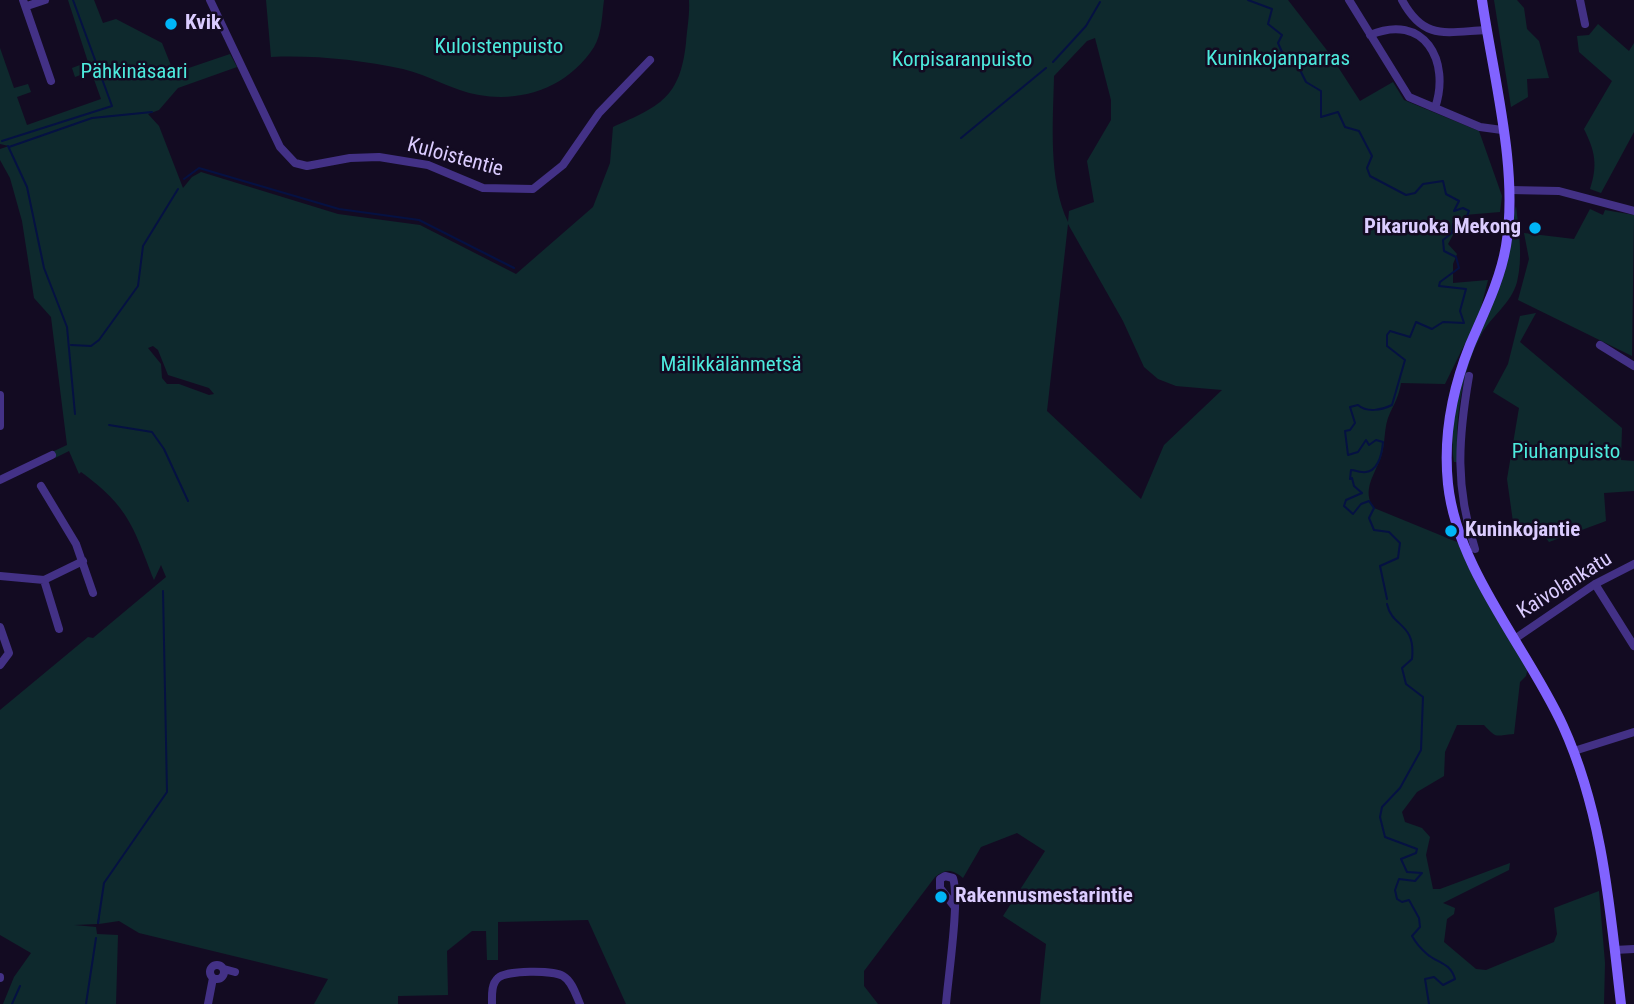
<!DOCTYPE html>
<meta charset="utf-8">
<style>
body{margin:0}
canvas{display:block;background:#130b22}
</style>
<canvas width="1634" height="1004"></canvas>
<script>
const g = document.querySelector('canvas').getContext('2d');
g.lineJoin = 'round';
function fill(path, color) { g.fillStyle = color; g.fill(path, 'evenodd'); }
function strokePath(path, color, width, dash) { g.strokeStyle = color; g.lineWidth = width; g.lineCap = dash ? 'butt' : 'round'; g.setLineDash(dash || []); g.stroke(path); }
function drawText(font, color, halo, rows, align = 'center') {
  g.font = font + ' "Roboto Condensed",sans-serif'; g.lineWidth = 5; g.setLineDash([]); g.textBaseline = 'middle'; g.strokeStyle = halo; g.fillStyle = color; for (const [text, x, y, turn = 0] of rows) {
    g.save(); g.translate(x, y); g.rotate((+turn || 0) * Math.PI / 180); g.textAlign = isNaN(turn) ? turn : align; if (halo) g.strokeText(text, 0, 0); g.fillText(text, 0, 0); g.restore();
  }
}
fill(new Path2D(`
 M68,0H94L103,23L116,19L162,43L174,73L230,54L237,67L178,88L159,110L148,114L159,126L183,188L192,177L201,172L338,214L420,225L516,274L593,207L610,163L613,127C660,106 680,98 686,43C687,29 690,14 689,0H1288L1329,53L1360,101L1393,82L1404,100L1479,131L1502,196L1500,212L1464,215L1448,244L1457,254L1453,264V283L1488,280L1479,315L1445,384L1401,383C1399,395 1395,403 1390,413C1383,427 1386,444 1381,457C1375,474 1361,491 1374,508L1457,542L1493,613L1528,668L1526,676L1520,682L1514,734C1495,735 1498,740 1484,725H1457L1445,752L1444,776L1417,792L1402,812L1405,822L1422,828L1430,837L1426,855L1433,889H1440L1510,863L1509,870L1443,903L1455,908L1454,914L1447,919L1444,942L1476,969L1486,970L1554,942L1557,934L1554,908L1599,891L1605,963L1604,1004H1040L1046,944L1003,916L1045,851L1017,833L981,847L963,878C952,869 946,869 935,877L864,971V986L878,1004H626L588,920L498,922V960H487L486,931H472L447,951L448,995L398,996V1004H314L328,979L139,933L119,921L99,924L100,909L97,924L74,925L96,927L97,934L118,935L116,1004H3L14,977L31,953L0,935V710L88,637L93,638L166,577L161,565L154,580C133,527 130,508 81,472L79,474L69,451L55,458L52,452L67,445L51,317L34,298L22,221L10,178L0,160V149L9,146L0,144V48L14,88L28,84L31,92L17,97L27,125L101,99L91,71L75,77L72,68L88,62ZM1095,38L1111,100V120L1087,161L1094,202L1069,211L1068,222C1048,180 1053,122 1054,76L1087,41ZM1068,224L1123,321L1144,367L1158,379L1176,386L1222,390L1164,445L1141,499L1047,411ZM153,346L158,350L168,375L209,388L214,394L209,395L179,384H167L162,378L161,364L148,348Z
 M266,0H604C602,14 602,34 594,47C569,86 524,103 479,95C453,91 429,75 403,69C361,60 314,55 271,57Z
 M1494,0H1517L1524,8L1527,29L1539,41L1549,78L1527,79L1528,97L1511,107Z
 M1598,24L1629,51L1634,43V132L1601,193L1590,189C1598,165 1595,151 1584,129L1612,81L1579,52L1577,36L1589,35Z
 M1516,206C1519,231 1523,258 1517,282C1511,304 1491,316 1481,335C1462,371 1454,421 1458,462H1454C1444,383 1494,317 1511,243C1514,231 1512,217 1516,206Z
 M1590,209L1603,215L1605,210L1634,215L1632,356L1518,300L1529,259L1524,233L1574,239Z
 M1536,313L1520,342L1622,428L1621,460L1634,461V491L1604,493L1606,521L1549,542L1540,530L1515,536L1507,479L1519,408L1493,392L1508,364L1520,316Z`), '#0e292d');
strokePath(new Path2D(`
 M1248,0L1272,9L1268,24L1282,35L1278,43L1282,52L1297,64L1306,82L1321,91V117L1338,112L1345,127L1359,131L1372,156L1367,168L1370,176L1406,195L1415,193L1423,184L1443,181L1446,194L1459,201L1454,211L1463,208L1469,211L1465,221L1453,224L1452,233L1443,240L1444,251L1456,257L1459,268L1440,282L1439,286L1466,289L1460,311L1464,323L1443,322L1432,329L1416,322L1410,337L1390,331L1387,335V346L1405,360L1392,405C1382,410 1367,413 1358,405L1350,407L1355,423L1350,430L1345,431L1348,455L1358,452L1366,440L1369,445L1376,440L1383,442C1382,454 1378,474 1362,472C1358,472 1355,470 1351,470L1350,479L1352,478L1354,486L1362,493L1346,500L1344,506L1353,514L1361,504L1369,501L1374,508L1369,518L1374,530L1389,532L1400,543L1398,558L1380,566L1387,599
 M1053,62L1086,26L1100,2
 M961,138L1046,68
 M2,141L112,106L73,0
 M8,146L27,187L44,268L67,327L75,414
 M9,147L92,118L152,112
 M184,179L199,168L339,209L419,220L514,268
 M71,345L91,346L99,340L138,286L143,246L178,189
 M109,425L152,432L164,449L188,501
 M1387,604C1392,628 1416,622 1412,659L1402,668L1406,684L1423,697L1421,750L1400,788L1382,807L1380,817L1385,837L1417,849L1416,853L1401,859L1407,872L1422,873L1415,881L1399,879L1395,890L1397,899L1402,902L1409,900L1419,918L1420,927L1412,936C1416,943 1421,949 1427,954C1437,963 1450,962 1455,979L1443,985L1434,977L1425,979L1429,1004
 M98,923L104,883L167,792L163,591
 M12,1004L20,986
 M86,1004L96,938`), '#051142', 2);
strokePath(new Path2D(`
 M23,0L51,81
 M210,0L280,147L295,163L307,166L350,158L379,157L428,165L483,188L533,189L563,165L599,113L650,60
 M1349,0L1409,97L1480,127L1502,130
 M1402,0C1424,41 1446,32 1486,30
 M1580,0L1585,24
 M27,6L45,0
 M1370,35C1424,12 1451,61 1435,108
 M1510,190L1559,191L1634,211
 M1600,345L1634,366
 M1469,376C1458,440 1455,487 1475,549
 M0,395V426
 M0,480L52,455
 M41,486L76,544L93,593
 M0,576L44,580L83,561
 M44,580L59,629
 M1595,584L1634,646
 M0,627L9,653L0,665
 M1516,638L1595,584L1634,564
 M1574,751L1634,732
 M1614,950L1634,949
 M210 972a7 7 0 1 1 14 0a7 7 0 1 1-14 0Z
 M224,969L235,972
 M0,977V978
 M208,1004L213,978
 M492,1004C492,996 491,984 498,978C506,970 554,970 563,976C572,981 576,995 580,1004
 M946,1004C948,978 960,899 953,878L945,876L940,879V888L954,906`), '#433186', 8);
strokePath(new Path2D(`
 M1482,0C1493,76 1519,170 1506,246C1500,281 1484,312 1470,345C1452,390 1443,436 1448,484C1457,570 1528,649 1563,726C1603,814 1610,910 1621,1004`), '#8163ff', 10);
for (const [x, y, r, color] of [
 [171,24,7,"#00b5f7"],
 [1535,228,7,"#00b5f7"],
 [1451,531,7,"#00b5f7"],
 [941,897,7,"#00b5f7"]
]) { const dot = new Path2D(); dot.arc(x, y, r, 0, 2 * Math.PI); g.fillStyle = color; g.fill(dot); strokePath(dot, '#130b22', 2.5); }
drawText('bold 21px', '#dbccff', '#130b22', [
 ["Kvik",185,24],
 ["Pikaruoka Mekong",1521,228,"right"],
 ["Kuninkojantie",1465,531],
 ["Rakennusmestarintie",955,897]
], 'left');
drawText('21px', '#4deadd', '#130b22', [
 ["Kuloistenpuisto",499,48],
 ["Kuninkojanparras",1278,60],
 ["Korpisaranpuisto",962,61],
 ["Pähkinäsaari",134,73],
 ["Mälikkälänmetsä",731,366],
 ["Piuhanpuisto",1566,453]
]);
drawText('21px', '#dbccff', '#130b22', [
 ["Kuloistentie",455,158,15],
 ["Kaivolankatu",1565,586,-32]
]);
</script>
